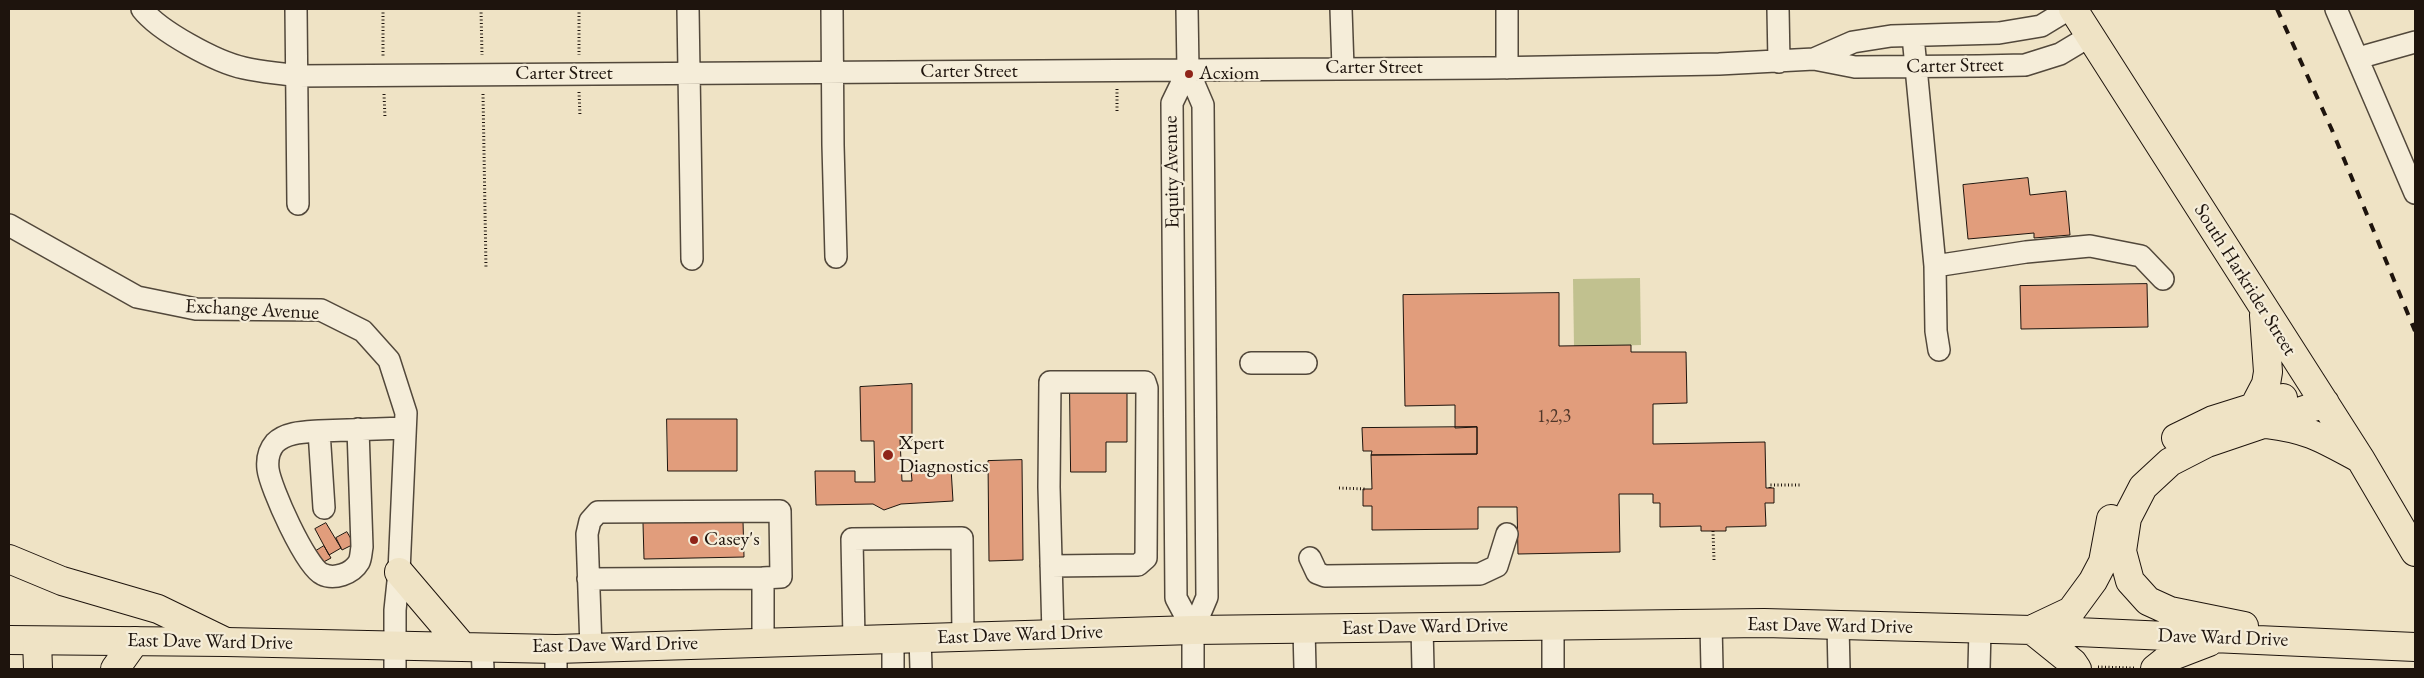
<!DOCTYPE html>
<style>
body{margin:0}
#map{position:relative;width:2424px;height:678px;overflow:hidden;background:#efe3c5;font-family:"EB Garamond",serif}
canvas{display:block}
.frame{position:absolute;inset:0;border:10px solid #1e140d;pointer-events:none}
</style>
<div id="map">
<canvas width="2424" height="678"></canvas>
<div class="frame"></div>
</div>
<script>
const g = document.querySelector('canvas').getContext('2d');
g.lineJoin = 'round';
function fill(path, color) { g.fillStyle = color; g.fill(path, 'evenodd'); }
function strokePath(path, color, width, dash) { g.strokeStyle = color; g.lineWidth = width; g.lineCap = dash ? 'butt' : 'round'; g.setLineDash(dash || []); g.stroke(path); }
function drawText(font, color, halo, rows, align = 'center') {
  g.font = font + ' "EB Garamond",serif'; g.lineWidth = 4.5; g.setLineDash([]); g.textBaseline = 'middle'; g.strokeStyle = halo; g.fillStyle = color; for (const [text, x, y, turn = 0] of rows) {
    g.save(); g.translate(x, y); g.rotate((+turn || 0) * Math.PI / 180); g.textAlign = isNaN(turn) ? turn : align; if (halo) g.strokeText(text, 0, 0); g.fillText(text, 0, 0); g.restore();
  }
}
fill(new Path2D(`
 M1640,278L1641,345L1574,347L1573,279Z`), '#c1c18f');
const building = new Path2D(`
 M2028,178L2030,195L2066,191L2070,235L2034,238V233L1968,239L1963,185Z
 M2147,284L2148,327L2021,329L2020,286Z
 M1559,293V346L1631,345V352H1686L1687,403L1653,404V444L1765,442L1766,488H1774V503H1765L1766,526L1726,527V531H1701V526L1660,527V503H1653V494H1619L1620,552L1518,554L1517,507H1478V529L1372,530V506H1363V489H1372L1371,455L1477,454V427L1455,428V405L1405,406L1403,295Z
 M912,384V440H900L902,481H912L911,470L951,468L953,501L901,504L884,510L873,504L816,505L815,471H855V482H875L874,441H861L860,387Z
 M1070,393H1127V442H1106V472H1071Z
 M667,419H737V471H668Z
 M1477,427V454L1371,455L1372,451H1363L1362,428Z
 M1022,460L1023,560L989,561L988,461Z
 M743,521L744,557L644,559L643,523Z
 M326,523L341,548L329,555L315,529Z
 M347,532L354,544L342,550L336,538Z
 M324,546L331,558L318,565L311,554Z`);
fill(building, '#e19d7c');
strokePath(building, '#1e140d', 1);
const minor = new Path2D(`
 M142,9C159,31 216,62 244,68C261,72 279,73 297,76L1488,68L1719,64L1814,59L1855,67L1979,66L2025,65L2060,54L2090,36
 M296,9L298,204
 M688,9L692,259
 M832,9L833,145L836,257
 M1187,9L1188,70L1203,105L1207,597L1193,630V669
 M1341,9L1343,68
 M1507,9V68
 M1778,9L1779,62
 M2336,9L2415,193
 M1913,36L1935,266L1936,331L1939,350
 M2358,58L2415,42
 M1814,59L1853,42L1891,36L1999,33L2041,26L2069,9
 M1188,70L1172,103L1176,598L1193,630
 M9,225L137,297L196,309L321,310L363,331L389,360L406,413L399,572L395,610V669
 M1935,266L2026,252L2090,246L2141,256L2163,279
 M1251,363H1306
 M319,431C305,432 286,432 275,443C269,450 267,460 268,469C270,487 306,567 322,574C334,580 352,574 359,562C361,558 361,552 362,547L358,429
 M324,508L319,431L405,428
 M1310,558L1317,573L1325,576L1480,574L1497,566L1507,534
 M1051,566L1138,565L1146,558L1147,388L1145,382H1050L1049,487L1053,634
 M588,579L763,578
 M1711,624L1712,669
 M1838,625L1839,669
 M1553,626V669
 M1422,627L1423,669
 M1304,629L1305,669
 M920,638L921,669
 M893,639V669
 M854,640L852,539L962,538L963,637
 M482,646L483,669
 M591,648L587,534L590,521L598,512L780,511L781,577L763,578V641
 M556,669V649
 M1979,669L1980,629`);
const major = new Path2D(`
 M2073,9L2361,460L2415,552
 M2254,407L2266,384L2268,372L2264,315
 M2267,424C2308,429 2322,438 2357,457
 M2176,438L2213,420L2283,398
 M399,572L462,646
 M2244,626L2170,611L2148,601L2130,581L2122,551L2127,518L2143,487L2170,462L2207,443L2325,403
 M2035,628L2071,611L2093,581L2103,562L2111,519
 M2032,630L2073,663L2077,669
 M9,640L226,642L556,649L1193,630L1764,623L2032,630L2415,647
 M2155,669L2170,657L2209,642`);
const highway = new Path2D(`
 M9,559L62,581L158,609L226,642
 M37,641L38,669
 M115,669L135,641`);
strokePath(minor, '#52483b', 24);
strokePath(major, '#1e140d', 30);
strokePath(highway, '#1e140d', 30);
strokePath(new Path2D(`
 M383,9V57
 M481,9L482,55
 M579,9V55
 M579,92L580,116
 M384,94L385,118
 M483,94L486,269
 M1117,111V89
 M1339,488L1367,489
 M1770,488V485H1802
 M1713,531L1714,560
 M2098,667L2134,668`), '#1e140d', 3, [1, 2.5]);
strokePath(minor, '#f5edd9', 21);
strokePath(major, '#efe3c5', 28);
strokePath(highway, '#efe3c5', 28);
strokePath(new Path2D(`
 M2277,9L2332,130L2415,331`), '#1e140d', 4, [9, 9]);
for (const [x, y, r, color] of [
 [1189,74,5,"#8f2418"],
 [888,455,6,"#8f2418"],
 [694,540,5,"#8f2418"]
]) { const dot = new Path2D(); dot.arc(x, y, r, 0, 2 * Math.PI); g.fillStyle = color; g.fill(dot); strokePath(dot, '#f5edd9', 2); }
drawText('18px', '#4f3629', null, [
 ["1,2,3",1554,417]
]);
drawText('20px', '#1e140d', '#f5edd9', [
 ["Carter Street",1955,66,-1],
 ["Carter Street",1374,68],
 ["Carter Street",969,72],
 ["Carter Street",564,74],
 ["Equity Avenue",1172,172,-91],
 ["South Harkrider Street",2245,280,58],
 ["Exchange Avenue",252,310,3],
 ["East Dave Ward Drive",1830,626,1],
 ["East Dave Ward Drive",1425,627,-1],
 ["East Dave Ward Drive",1020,635,-2],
 ["Dave Ward Drive",2223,638,2],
 ["East Dave Ward Drive",210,642,1],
 ["East Dave Ward Drive",615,645,-1]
]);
drawText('20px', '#1e140d', '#f5edd9', [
 ["Acxiom",1199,74],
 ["Xpert",899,444],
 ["Diagnostics",899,467],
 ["Casey's",704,540]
], 'left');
</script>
